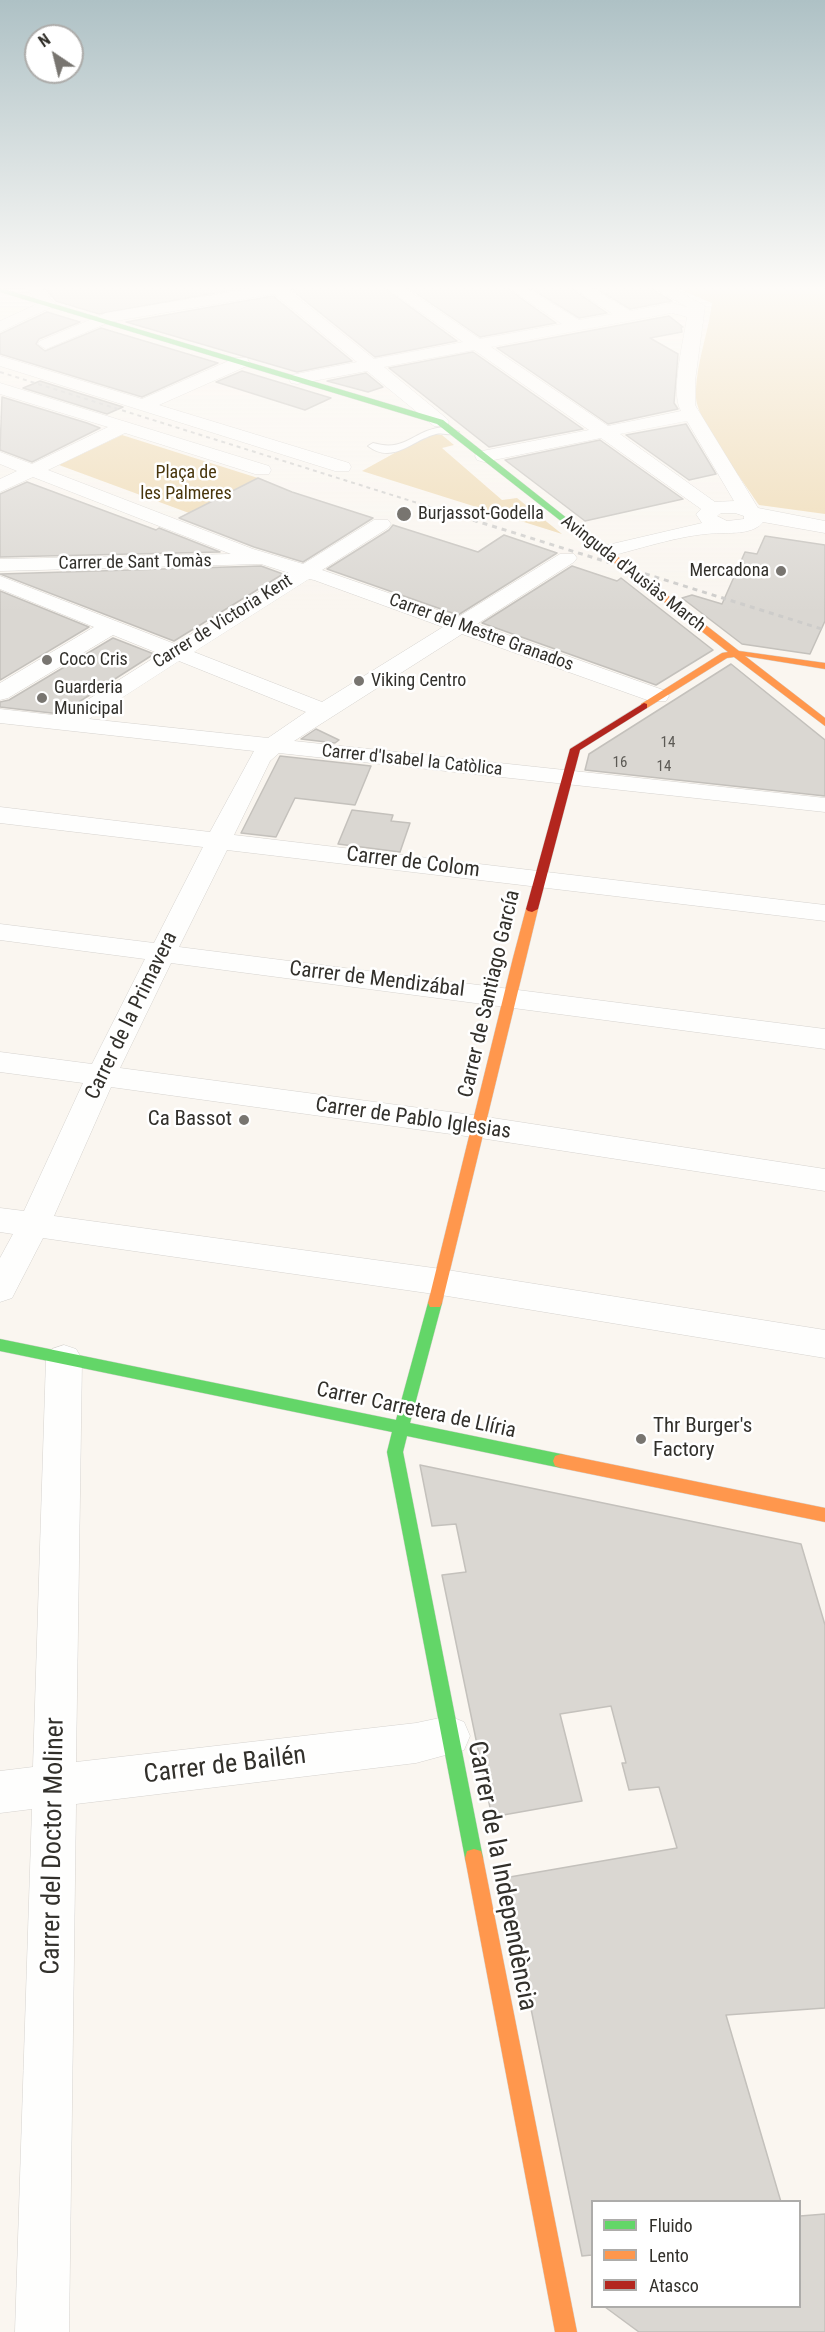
<!DOCTYPE html>
<meta charset="utf-8">
<style>
body{margin:0}
#map{position:relative;width:825px;height:2332px;overflow:hidden;background:#faf6f0;font-family:"Roboto Condensed",sans-serif}
canvas{display:block}
.legend{position:absolute;left:591px;top:2200px;width:210px;height:108px;box-sizing:border-box;background:#fff;border:2px solid #adacaa;margin:0;padding:8px 10px;list-style:none;font-size:18px;color:#32302b}
.legend li{display:flex;align-items:center;gap:12px;height:30px}
.legend b{width:30px;border:2px solid #adacaa}
.north{position:absolute;left:24px;top:24px;width:60px;height:60px;box-sizing:border-box;background:#fff;border:2px solid #adacaa;border-radius:50%;rotate:325deg;font-size:16px;font-weight:700;line-height:24px;text-align:center;color:#32302b}
.north::after{content:'';display:block;margin:auto;width:21px;height:27px;background:#787570;clip-path:polygon(50% 0,100% 100%,50% 72%,0 100%)}
</style>
<div id="map">
<canvas width="825" height="2332"></canvas>
<ul class="legend">
<li><b style="height:8px;background:#63d668"></b>Fluido</li>
<li><b style="height:8px;background:#ff974d"></b>Lento</li>
<li><b style="height:8px;background:#b3261e"></b>Atasco</li>
</ul>
<div class="north">N</div>
</div>
<script>
const g = document.querySelector('canvas').getContext('2d');
g.lineJoin = 'round';
function fill(path, color) { g.fillStyle = color; g.fill(path, 'evenodd'); }
function strokePath(path, color, width, dash) { g.strokeStyle = color; g.lineWidth = width; g.lineCap = dash ? 'butt' : 'round'; g.setLineDash(dash || []); g.stroke(path); }
function drawText(font, color, halo, rows, align = 'center') {
  g.font = font + ' "Roboto Condensed",sans-serif'; g.lineWidth = 5; g.setLineDash([]); g.textBaseline = 'middle'; g.strokeStyle = halo; g.fillStyle = color; for (const [text, x, y, turn = 0] of rows) {
    g.save(); g.translate(x, y); g.rotate((+turn || 0) * Math.PI / 180); g.textAlign = isNaN(turn) ? turn : align; if (halo) g.strokeText(text, 0, 0); g.fillText(text, 0, 0); g.restore();
  }
}
fill(new Path2D(`
 M674,287H825V514L759,505C744,482 698,423 696,398C695,366 708,335 712,303Z
 M429,434L442,435L454,445L442,448L502,500L517,498L562,534L362,471Z
 M122,435L258,478L189,513L59,465Z`), '#eed9b1');
const building = new Path2D(`
 M44,287H247L99,314L56,301Z
 M296,287H383L457,341L375,357L293,291Z
 M407,287H505L556,323L480,337Z
 M529,287H569L607,313L579,318Z
 M594,287H648L672,301L630,309Z
 M273,296L352,361L297,372L126,322Z
 M47,312L80,322L39,339L36,344L45,351L101,328L218,363L142,397L0,354V334Z
 M669,316L683,327H681L682,332L650,338L678,354L674,403L678,409L608,424L497,348Z
 M473,352L583,429L489,447L389,368Z
 M242,371L331,398L305,410L216,382Z
 M366,373L383,387L368,392L327,381Z
 M40,381L123,407L107,414L23,388Z
 M2,397L87,423L100,428L32,462L0,450Z
 M686,424L716,474L689,480L626,435Z
 M600,440L683,499L585,521L505,460Z
 M258,478L292,492L373,518L303,562L254,547L179,518Z
 M27,482L156,530L159,528L220,552L0,557V494Z
 M393,525L478,552L504,535L557,553L458,615L327,569L389,530Z
 M765,536L825,545V621L810,654L742,644L682,598L692,595L722,604L745,552L757,554Z
 M261,566L283,574L174,641L0,574Z
 M572,566L617,581L621,578L713,650L656,685L482,623Z
 M0,591L89,627L0,680Z
 M113,638L154,654L60,714L0,707V702L9,700Z
 M731,664L825,740V796L585,770L589,754Z
 M316,729L339,740L335,743L301,739Z
 M280,756L371,766L355,805L295,798L276,837L241,833Z
 M352,810L393,815L391,821L410,823L400,852L338,844Z
 M420,1465L801,1544L825,1625V2008L726,2015L781,2202H592V2255L582,2256L504,1878L677,1848L659,1787L629,1790L622,1763H626L611,1706L560,1714L582,1801L492,1817L442,1575L466,1572L456,1524L432,1526Z
 M825,2214V2332H639L605,2307H800V2216Z`);
fill(building, '#dad7d2');
strokePath(building, '#c4c1bc', 1.5);
const lane = new Path2D(`
 M445,427L459,432C452,437 444,432 436,434C412,440 393,465 368,446L373,443C407,453 413,429 445,427Z`);
const street = new Path2D(`
 M25,287H41L56,305L0,332V321L39,303Z
 M260,287H294L289,291L374,359L463,342L385,287H403L480,339L562,324L507,287H525L579,320L613,314L571,287H590L630,311L673,303L687,307L652,287H671L705,306L695,381V405L758,508L825,521V533L763,522C755,533 736,533 724,533C685,533 644,548 606,557L599,555L596,551L599,547L702,523L696,514L701,509L601,438L484,462L477,460L475,456L477,452L589,430L474,350L384,367L446,418L449,422L446,426H434L367,371L297,384L291,383L289,379L291,375L357,362L274,294L110,322L46,349L38,344L40,341L106,313ZM672,313L687,317C684,340 670,392 681,411L608,426L491,347ZM687,421L734,501L715,502L620,434ZM721,513H735L744,516V519L727,521L717,516Z
 M0,356L142,399L235,358H247L249,362L247,366L159,405L349,463L351,467L349,471H335L0,366Z
 M0,383L269,466L271,470L269,474H255L125,433L48,470L253,549L303,564L374,520H388L391,524L388,528L322,570L458,617L560,554H574L577,558L574,562L477,624L666,691L669,696L666,701H650L462,634L294,741L825,798V812L279,753L270,761L234,835L825,905V921L227,850L179,947L825,1029V1049L171,963L120,1068L480,1116L825,1169V1191L480,1138L111,1087L54,1216L441,1269L825,1330V1358L441,1295L43,1238L12,1298L0,1302V1258L13,1234L0,1232V1208L24,1211L83,1083L0,1072V1052L92,1064L145,959L0,940V924L154,943L203,847L0,823V807L210,832L254,751L0,723V709L62,716L160,654L113,635L8,698L0,700V683L94,627L0,589V576L175,644L289,573L261,564L0,571V559L231,554L33,477L0,492V479L17,471L0,464V452L32,464L108,427L0,394ZM309,579L314,580L443,627L322,702L194,652ZM179,661L306,712L268,738L89,719Z
 M64,1345L76,1349L82,1359L76,1762L416,1723L449,1716L464,1722L470,1736L464,1750L416,1763L76,1804L69,2332H15L32,1809L0,1813V1771L33,1767L46,1359L52,1349Z`);
const fast = new Path2D(`
 M0,288L443,420L573,523L566,525L437,424L0,292Z
 M435,1297L440,1299L442,1303L410,1423L561,1454L567,1456L569,1461L567,1466L561,1468L407,1436L403,1452L483,1858L481,1865L474,1867L467,1865L465,1858L387,1452L392,1432L0,1351V1339L396,1420L428,1303L430,1299Z`);
const slow = new Path2D(`
 M566,521H572L739,651L825,663V669L745,656L825,718V726L734,657L727,658L647,708H641V704L722,653L728,652L566,525Z
 M532,906L538,909L442,1303L440,1307H430L428,1303L513,958L526,909Z
 M561,1454L825,1508V1522L561,1468L555,1466L553,1461L555,1456Z
 M474,1849L481,1851L483,1858L577,2332H555L465,1858L467,1851Z`);
const jam = new Path2D(`
 M644,703L647,704V708L580,750L538,909L532,912L528,911L526,909L570,749Z`);
strokePath(lane, '#d6d3cf', 2);
strokePath(street, '#d6d3cf', 1);
strokePath(fast, '#d6d3cf', 1);
strokePath(slow, '#d6d3cf', 1);
strokePath(jam, '#d6d3cf', 1);
fill(lane, '#fefefd');
fill(street, '#fefefd');
fill(fast, '#63d668');
fill(slow, '#ff974d');
fill(jam, '#b3261e');
strokePath(new Path2D(`
 M0,372L478,522`), '#cdccca', 2, [4, 4]);
strokePath(new Path2D(`
 M473,520L825,630`), '#cdccca', 3, [5, 5]);
const sky = g.createLinearGradient(0, 0, 0, 613);
sky.addColorStop(0, '#aec1c5');
sky.addColorStop(0.47, '#fdfbf8');
sky.addColorStop(1, '#fdfbf800');
g.fillStyle = sky;
g.fillRect(0, 0, 825, 613);
for (const [x, y, r, color] of [
 [404,514,8,"#787570"],
 [781,571,6,"#787570"],
 [47,660,6,"#787570"],
 [359,681,6,"#787570"],
 [42,698,6,"#787570"],
 [244,1120,6,"#787570"],
 [641,1439,6,"#787570"]
]) { const dot = new Path2D(); dot.arc(x, y, r, 0, 2 * Math.PI); g.fillStyle = color; g.fill(dot); strokePath(dot, '#fff', 2); }
drawText('15px', '#5c5a55', null, [
 ["14",668,743],
 ["16",620,763],
 ["14",664,767]
]);
drawText('18px', '#48350b', '#fff', [
 ["Plaça de",186,473],
 ["les Palmeres",186,494]
]);
drawText('18px', '#32302b', '#fff', [
 ["Burjassot-Godella",418,514],
 ["Mercadona",769,571,"right"],
 ["Coco Cris",59,660],
 ["Viking Centro",371,681],
 ["Guarderia",54,688],
 ["Municipal",54,709]
], 'left');
drawText('18px', '#32302b', '#fff', [
 ["Carrer de Sant Tomàs",135,563,-1],
 ["Avinguda d'Ausiàs March",633,574,38],
 ["Carrer de Victoria Kent",223,622,-32],
 ["Carrer del Mestre Granados",481,633,20],
 ["Carrer d'Isabel la Catòlica",412,761,6]
]);
drawText('21px', '#32302b', '#fff', [
 ["Carrer de Colom",413,863,7],
 ["Carrer de Mendizábal",377,980,7],
 ["Carrer de Santiago García",490,994,-77],
 ["Carrer de la Primavera",132,1016,-64],
 ["Carrer de Pablo Iglesias",413,1119,8],
 ["Carrer Carretera de Llíria",416,1411,12]
]);
drawText('21px', '#32302b', '#fff', [
 ["Ca Bassot",232,1120],
 ["Thr Burger's",653,1427,"left"],
 ["Factory",653,1451,"left"]
], 'right');
drawText('26px', '#32302b', '#fff', [
 ["Carrer de Bailén",225,1766,-7],
 ["Carrer del Doctor Moliner",54,1846,-89],
 ["Carrer de la Independència",501,1876,79]
]);
</script>
